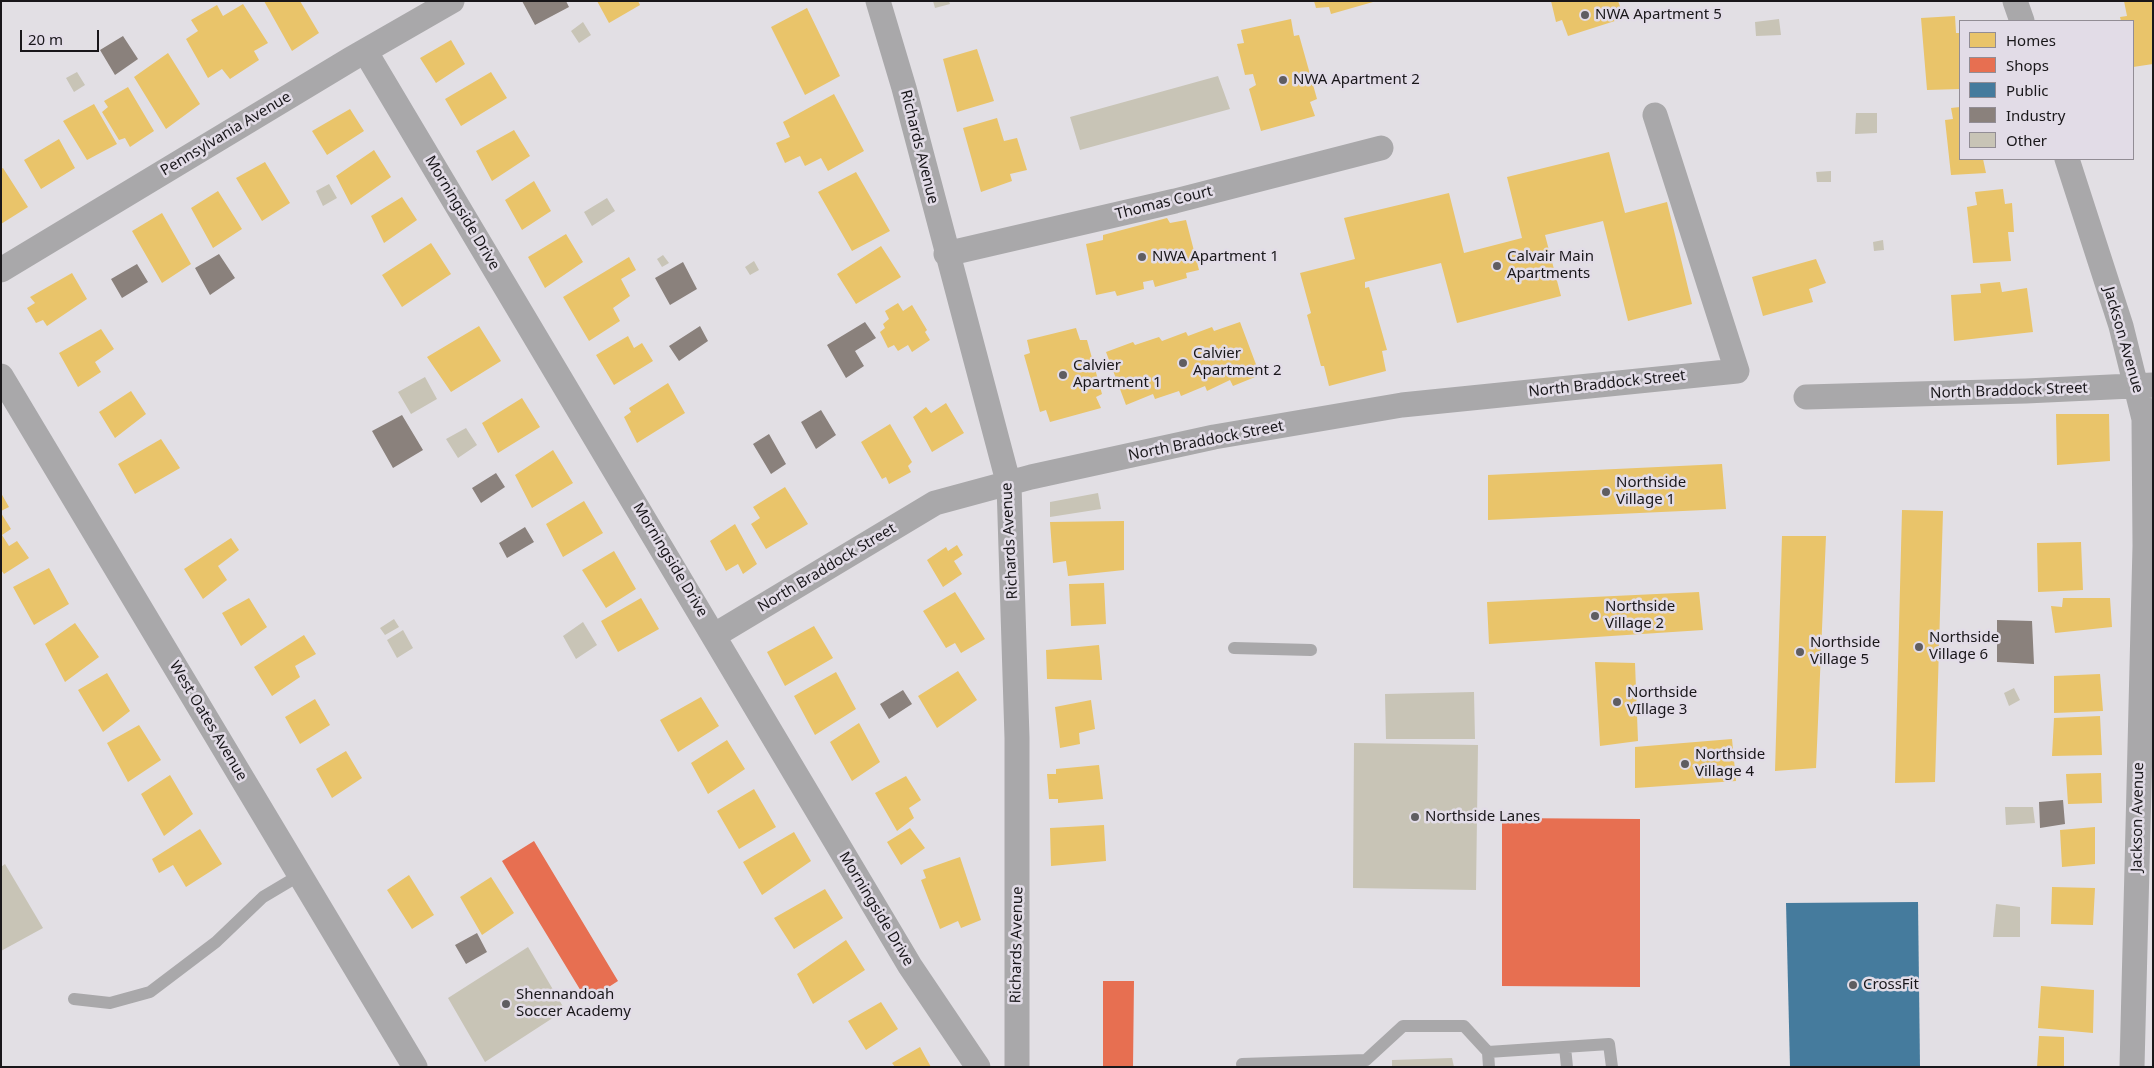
<!DOCTYPE html>
<style>
body{margin:0}
#map{position:relative;width:2154px;height:1068px;overflow:hidden;background:#e2dfe4;font-family:"Noto Sans",sans-serif}
canvas{display:block}
.frame{position:absolute;inset:0;border:2px solid #19171a;pointer-events:none}
.legend{position:absolute;left:1959px;top:20px;width:175px;height:140px;box-sizing:border-box;background:#e2dce7;border:1px solid #928d95;margin:0;padding:6px 9px;list-style:none;font-size:15px;color:#19171a}
.legend li{display:flex;align-items:center;gap:10px;height:25px}
.legend b{width:25px;border:1px solid #928d95}
.scale{position:absolute;left:20px;top:30px;width:79px;height:22px;box-sizing:border-box;border:2px solid #19171a;border-top:0;padding-left:6px;font-size:15px;line-height:18px;white-space:nowrap;color:#19171a;-webkit-text-stroke:4px #e2dce7;paint-order:stroke}
</style>
<div id="map">
<canvas width="2154" height="1068"></canvas>
<div class="frame"></div>
<ul class="legend">
<li><b style="height:14px;background:#e9c46a"></b>Homes</li>
<li><b style="height:14px;background:#e76f51"></b>Shops</li>
<li><b style="height:14px;background:#457b9d"></b>Public</li>
<li><b style="height:14px;background:#8a817c"></b>Industry</li>
<li><b style="height:14px;background:#c8c4b6"></b>Other</li>
</ul>
<div class="scale">20 m</div>
</div>
<script>
const g = document.querySelector('canvas').getContext('2d');
g.lineJoin = 'round';
function fill(path, color) { g.fillStyle = color; g.fill(path, 'evenodd'); }
function strokePath(path, color, width, dash) { g.strokeStyle = color; g.lineWidth = width; g.lineCap = dash ? 'butt' : 'round'; g.setLineDash(dash || []); g.stroke(path); }
function drawText(font, color, halo, rows, align = 'center') {
  g.font = font + ' "Noto Sans",sans-serif'; g.lineWidth = 5; g.setLineDash([]); g.textBaseline = 'middle'; g.strokeStyle = halo; g.fillStyle = color; for (const [text, x, y, turn = 0] of rows) {
    g.save(); g.translate(x, y); g.rotate((+turn || 0) * Math.PI / 180); g.textAlign = isNaN(turn) ? turn : align; if (halo) g.strokeText(text, 0, 0); g.fillText(text, 0, 0); g.restore();
  }
}
fill(new Path2D(`
 M264,1H300L319,33L292,51Z
 M597,1H638L640,5L609,23Z
 M1314,1H1373V2L1331,14L1329,7L1316,8Z
 M1551,1H1618L1621,9L1615,10L1618,20L1568,36L1562,20L1556,22Z
 M2124,1H2153V64L2133,67V21H2121L2120,17L2127,16Z
 M243,4L268,43L254,51L259,60L230,79L222,69L208,78L186,39L198,31L191,20L217,5L223,16Z
 M807,8L840,76L805,95L771,27Z
 M1955,16L1956,33H1960V89L1927,90L1921,18Z
 M1291,19L1294,36L1299,35L1317,99L1310,102L1315,116L1261,131L1249,89L1256,85L1253,74L1245,75L1237,44L1244,43L1241,30Z
 M451,40L465,64L436,83L420,58Z
 M977,49L994,101L957,112L943,59Z
 M168,53L200,104L166,129L134,77Z
 M491,72L507,98L461,126L445,99Z
 M128,87L154,131L130,147L125,138L119,140L102,112L108,107L104,101Z
 M834,94L864,151L828,171L821,158L805,166L800,156L785,163L776,143L790,137L783,122Z
 M94,104L117,144L87,160L63,121Z
 M1960,107V159H1983L1986,173L1951,175L1945,120L1953,119L1951,108Z
 M350,109L364,131L327,155L312,131Z
 M997,118L1004,141L1017,138L1027,170L1010,174L1012,181L981,192L963,128Z
 M514,130L530,156L492,181L476,151Z
 M59,139L75,168L41,189L24,160Z
 M374,150L391,177L351,205L336,176Z
 M1609,152L1625,213L1667,202L1692,304L1628,321L1603,221L1545,235L1561,296L1457,323L1441,263L1365,282V288L1369,287L1387,350L1382,351L1386,371L1329,386L1324,366H1321L1307,315L1311,313L1300,273L1355,259L1344,218L1449,193L1464,253L1522,238L1507,177Z
 M265,162L290,203L262,221L236,178Z
 M3,168L28,207L1,224V169Z
 M856,172L890,231L852,251L818,192Z
 M534,181L551,211L522,230L505,200Z
 M2003,189L2005,204L2012,203L2014,232H2008L2011,261L1973,263L1967,207L1977,205L1975,192Z
 M218,191L242,229L213,248L191,208Z
 M402,197L417,220L384,243L371,216Z
 M162,213L191,264L162,283L132,231Z
 M1167,218L1170,223L1186,220L1199,270L1186,273L1187,278L1155,287L1153,280L1143,282L1144,289L1117,296L1115,291L1096,295L1086,244L1103,240V235Z
 M566,234L583,262L545,288L528,257Z
 M431,243L451,274L402,307L382,275Z
 M881,246L901,277L856,304L837,274Z
 M629,257L636,270L621,279L630,296L613,308L620,321L589,341L563,297Z
 M1816,259L1826,283L1809,289L1813,302L1763,316L1752,277Z
 M72,273L87,299L47,326L43,320L36,323L27,308L35,303L30,297Z
 M2000,282L2002,292L2027,288L2033,332L1954,341L1951,295L1981,293L1980,284Z
 M898,303L903,311L912,305L927,330L925,332L930,340L912,352L908,345L898,351L894,345L888,348L880,332L885,328L883,324L889,319L885,311Z
 M1240,322L1260,375L1233,386L1230,380L1207,391L1205,386L1181,396L1179,391L1155,399L1153,394L1126,405L1106,352L1133,342L1135,345L1159,337L1162,341L1186,332L1188,336L1212,327L1214,331Z
 M479,326L501,361L451,392L427,357Z
 M1076,328L1080,340H1087L1102,394L1096,397L1101,408L1050,422L1046,410L1040,412L1024,355L1030,353L1027,340Z
 M101,329L114,349L95,362L101,372L78,387L59,353Z
 M628,336L634,348L642,343L653,361L614,385L596,355Z
 M668,383L685,413L637,443L624,417L631,412L629,408Z
 M131,391L146,414L115,438L99,412Z
 M522,398L540,427L498,453L482,423Z
 M946,403L964,433L932,452L913,417L926,407L931,413Z
 M2056,414H2109L2110,461L2057,465Z
 M890,424L912,462L908,466L911,472L889,484L886,477L882,479L861,442Z
 M161,439L180,468L135,494L118,464Z
 M553,450L573,483L532,508L515,475Z
 M1722,464L1726,509L1488,520V475Z
 M785,487L808,524L766,549L751,524L760,518L753,507Z
 M1,493L9,507L1,511Z
 M584,501L603,533L563,557L546,524Z
 M1902,510L1943,511L1935,782L1895,783Z
 M1,513L11,529L2,535L9,546L17,541L29,558L4,574L1,570Z
 M1124,521V570L1068,576L1066,561L1053,563L1050,522Z
 M735,524L757,564L743,574L738,564L726,571L710,541Z
 M1782,536H1826L1816,768L1775,771Z
 M231,538L239,550L218,566L227,580L203,599L184,569Z
 M2081,542L2083,590L2038,592L2037,543Z
 M957,545L963,555L954,561L962,574L943,587L927,560L946,547L948,551Z
 M614,551L636,589L606,608L582,570Z
 M49,568L69,604L34,625L13,587Z
 M1104,583L1106,624L1071,626L1069,584Z
 M955,592L985,639L961,653L955,643L946,648L923,611Z
 M1699,592L1703,630L1489,644L1487,602Z
 M249,598L267,627L241,646L222,613Z
 M641,598L659,629L618,652L601,621Z
 M2063,598H2110L2112,627L2055,633L2051,606L2062,607Z
 M75,623L99,657L65,682L45,644Z
 M814,626L833,658L785,686L767,652Z
 M304,635L316,654L295,666L300,677L272,696L254,667Z
 M1099,645L1102,680L1047,679L1046,650Z
 M1595,662L1635,663L1638,741L1600,746Z
 M958,671L977,700L937,728L918,696Z
 M836,672L856,709L815,735L794,696Z
 M107,673L130,711L103,732L78,690Z
 M2100,674L2103,711L2054,713V676Z
 M701,697L719,726L678,752L660,720Z
 M315,699L330,725L300,744L285,717Z
 M1091,700L1095,729L1079,733L1080,744L1060,748L1055,707Z
 M2100,716L2102,755L2052,756L2054,718Z
 M859,723L880,762L852,781L830,742Z
 M139,725L161,760L128,782L107,743Z
 M1732,739L1736,781L1635,788V747Z
 M727,740L745,769L708,794L691,763Z
 M346,751L362,778L332,798L316,769Z
 M1099,765L1103,799L1058,803V799H1049L1047,774H1056V769Z
 M2101,773L2102,803L2068,804L2066,774Z
 M170,775L193,814L164,836L141,794Z
 M906,776L921,800L909,808L914,818L897,831L875,793Z
 M754,789L776,827L739,849L717,811Z
 M1104,825L1106,861L1051,866L1050,828Z
 M2095,827V864L2062,867L2060,830Z
 M910,828L925,848L901,865L887,842Z
 M200,829L222,864L186,887L173,865L159,873L152,859Z
 M794,832L811,861L762,895L743,862Z
 M960,857L981,920L961,928L958,921L940,929L921,880L926,878L923,870Z
 M409,875L434,915L412,929L387,890Z
 M491,877L514,913L482,935L460,897Z
 M2052,887L2095,888L2093,925L2051,924Z
 M825,889L843,918L794,949L774,918Z
 M846,940L865,970L813,1004L797,974Z
 M2041,986L2094,990L2093,1033L2038,1028Z
 M881,1002L898,1029L866,1050L848,1021Z
 M2039,1036L2064,1037V1067H2037Z
 M920,1047L931,1067H895L892,1063Z`), '#e9c46a');
fill(new Path2D(`
 M1502,818L1640,819V987L1502,986Z
 M534,841L618,981L587,1001L502,861Z
 M1103,981H1134L1133,1067H1103Z`), '#e76f51');
fill(new Path2D(`
 M1918,902L1920,1067H1790L1786,903Z`), '#457b9d');
fill(new Path2D(`
 M522,1H566L569,7L535,25Z
 M123,36L138,59L115,75L100,50Z
 M219,254L235,278L210,295L195,268Z
 M683,262L697,289L670,305L655,278Z
 M137,264L148,282L122,298L111,279Z
 M865,322L876,338L855,351L864,366L846,378L827,345Z
 M700,326L708,341L679,361L669,346Z
 M821,410L836,435L816,449L801,422Z
 M402,415L423,450L393,468L372,431Z
 M769,434L786,464L771,474L753,444Z
 M496,473L505,487L481,503L472,488Z
 M525,527L534,542L507,558L499,543Z
 M1997,620L2032,621L2034,664L1997,662Z
 M903,690L912,704L889,719L880,704Z
 M2063,800L2065,824L2040,828L2039,802Z
 M477,933L487,952L466,964L455,945Z`), '#8a817c');
fill(new Path2D(`
 M933,1H949L950,4L935,8Z
 M1779,19L1781,35L1756,36L1755,22Z
 M583,22L591,35L579,43L571,31Z
 M77,72L85,85L74,92L66,78Z
 M1218,76L1230,109L1080,150L1070,117Z
 M1856,113H1877V133L1855,134Z
 M1831,171V182H1817L1816,172Z
 M329,184L337,198L323,206L316,191Z
 M607,198L615,211L592,226L584,212Z
 M1883,240L1884,250L1874,251L1873,242Z
 M663,255L669,263L662,267L657,259Z
 M754,261L759,270L750,275L745,267Z
 M425,377L437,399L411,414L398,392Z
 M466,428L477,445L458,458L446,439Z
 M1098,493L1101,509L1050,517V502Z
 M394,619L399,627L385,635L380,628Z
 M583,622L597,645L576,659L563,636Z
 M403,630L413,648L397,658L387,640Z
 M2014,688L2020,700L2009,706L2004,693Z
 M1474,692L1475,739H1386L1385,694Z
 M1354,743L1478,745L1476,890L1353,888Z
 M2005,807H2033L2035,823L2006,825Z
 M5,864L43,928L1,951V867Z
 M1996,904L2020,907V937H1993Z
 M528,947L565,1010L485,1062L448,998Z
 M1452,1058L1454,1067H1392V1060Z`), '#c8c4b6');
strokePath(new Path2D(`
 M1234,648L1311,650
 M74,999L110,1003L150,992L216,942L263,897L300,875
 M1565,1047L1567,1067
 M1488,1052L1489,1067
 M1242,1064L1366,1060L1403,1026H1464L1488,1052L1609,1044L1612,1067`), '#a9a8aa', 12);
strokePath(new Path2D(`
 M878,1L904,88L1009,485L1017,738V1067
 M2015,1L2022,21
 M365,51L910,966L978,1067
 M2067,159L2121,326L2144,419L2145,546L2132,1067
 M946,254L1175,201L1381,148
 M1,270L351,59L452,1
 M1,376L415,1067
 M1806,397L2026,391L2153,385
 M715,635L935,503L1031,477L1214,437L1402,405L1737,371L1655,115`), '#a9a8aa', 25);
for (const [x, y, r, color] of [
 [1585,15,5,"#5f5d61"],
 [1283,80,5,"#5f5d61"],
 [1142,257,5,"#5f5d61"],
 [1497,266,5,"#5f5d61"],
 [1183,363,5,"#5f5d61"],
 [1063,375,5,"#5f5d61"],
 [1606,492,5,"#5f5d61"],
 [1595,616,5,"#5f5d61"],
 [1919,647,5,"#5f5d61"],
 [1800,652,5,"#5f5d61"],
 [1617,702,5,"#5f5d61"],
 [1685,764,5,"#5f5d61"],
 [1415,817,5,"#5f5d61"],
 [1853,985,5,"#5f5d61"],
 [506,1004,5,"#5f5d61"]
]) { const dot = new Path2D(); dot.arc(x, y, r, 0, 2 * Math.PI); g.fillStyle = color; g.fill(dot); strokePath(dot, '#e2dce7', 2); }
drawText('15px', '#19171a', '#e2dce7', [
 ["NWA Apartment 5",1595,15],
 ["NWA Apartment 2",1293,80],
 ["NWA Apartment 1",1152,257],
 ["Calvair Main",1507,257],
 ["Apartments",1507,274],
 ["Calvier",1193,354],
 ["Apartment 2",1193,371],
 ["Calvier",1073,366],
 ["Apartment 1",1073,383],
 ["Northside",1616,483],
 ["Village 1",1616,500],
 ["Northside",1605,607],
 ["Village 2",1605,624],
 ["Northside",1929,638],
 ["Village 6",1929,655],
 ["Northside",1810,643],
 ["Village 5",1810,660],
 ["Northside",1627,693],
 ["VIllage 3",1627,710],
 ["Northside",1695,755],
 ["Village 4",1695,772],
 ["Northside Lanes",1425,817],
 ["CrossFit",1863,985],
 ["Shennandoah",516,995],
 ["Soccer Academy",516,1012]
], 'left');
drawText('15px', '#19171a', '#e2dce7', [
 ["Pennsylvania Avenue",226,134,-31],
 ["Richards Avenue",919,147,76],
 ["Thomas Court",1164,203,-14],
 ["Morningside Drive",462,213,59],
 ["Jackson Avenue",2123,340,74],
 ["North Braddock Street",1607,384,-6],
 ["North Braddock Street",2009,391,-2],
 ["North Braddock Street",1206,441,-11],
 ["Richards Avenue",1010,541,-93],
 ["Morningside Drive",670,560,59],
 ["North Braddock Street",827,568,-31],
 ["West Oates Avenue",208,721,59],
 ["Jackson Avenue",2138,817,-89],
 ["Morningside Drive",876,909,59],
 ["Richards Avenue",1017,945,-89]
]);
</script>
